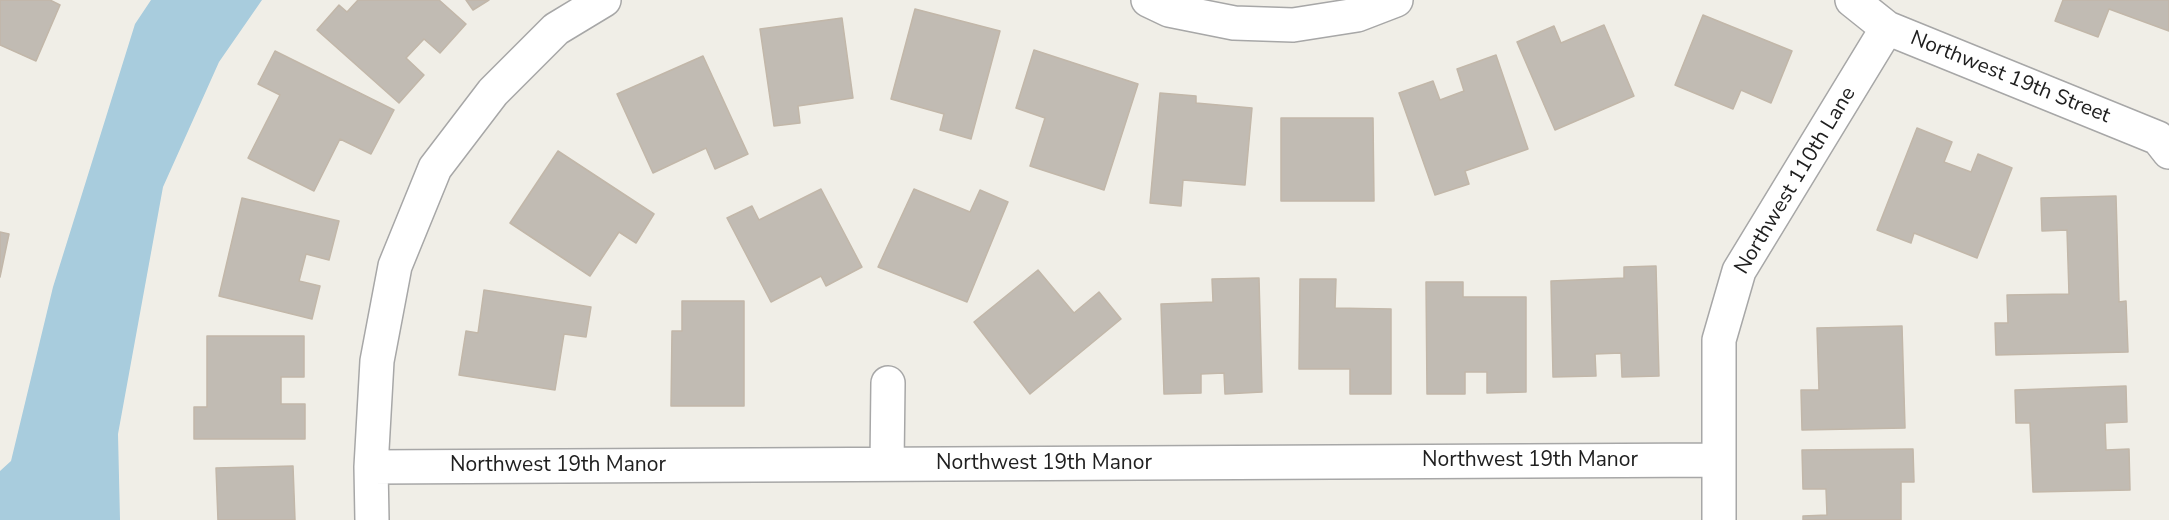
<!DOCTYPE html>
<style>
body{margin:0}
canvas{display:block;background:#f0eee7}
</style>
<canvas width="2169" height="520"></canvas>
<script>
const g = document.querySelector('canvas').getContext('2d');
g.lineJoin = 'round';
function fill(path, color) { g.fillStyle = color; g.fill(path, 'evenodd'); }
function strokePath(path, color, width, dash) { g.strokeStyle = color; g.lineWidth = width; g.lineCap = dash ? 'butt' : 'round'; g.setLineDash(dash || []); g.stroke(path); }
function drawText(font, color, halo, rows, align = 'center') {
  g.font = font + ' "Nunito Sans",sans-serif'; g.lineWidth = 4.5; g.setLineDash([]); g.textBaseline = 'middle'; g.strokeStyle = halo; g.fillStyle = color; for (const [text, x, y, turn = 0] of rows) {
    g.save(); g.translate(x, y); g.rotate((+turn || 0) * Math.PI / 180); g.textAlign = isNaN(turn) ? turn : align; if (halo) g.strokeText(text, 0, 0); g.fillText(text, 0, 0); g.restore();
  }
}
fill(new Path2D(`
 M151,0H262L219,62L163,187L118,434L120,520H0V471L11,461L53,287L135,24Z`), '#a8ccdd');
const building = new Path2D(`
 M0,0H50L60,5L36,61L0,45Z
 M358,0H439L466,24L440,53L424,39L406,58L424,75L399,103L317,30L339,5L347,12Z
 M466,0H489L473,10Z
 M2063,0H2169V31L2109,9L2098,37L2055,21Z
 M915,9L1000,31L971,139L940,130L944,114L891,99Z
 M1703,15L1792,51L1771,103L1741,90L1733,109L1675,85Z
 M842,18L853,98L798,106L800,123L774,126L760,29Z
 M1604,25L1634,96L1555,130L1517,42L1554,26L1561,43Z
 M1034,50L1138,84L1104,190L1030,166L1045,118L1016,108Z
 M275,51L394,110L371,154L340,139L314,191L248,158L280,95L258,84Z
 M1496,55L1528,149L1465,171L1469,184L1435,195L1399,93L1433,81L1440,100L1464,91L1457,69Z
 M703,56L748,154L715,169L706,148L653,173L617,94Z
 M1160,93L1196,96V103L1252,108L1245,185L1183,180L1181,206L1150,203Z
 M1281,118H1373L1374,201H1281Z
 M1917,128L1952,142L1944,162L1971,172L1978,154L2012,168L1977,258L1914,233L1911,243L1877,230Z
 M558,151L654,214L636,243L619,232L590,276L510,223Z
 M821,189L862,267L826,286L821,276L771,302L727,218L752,206L759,220Z
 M914,189L970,212L980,190L1008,202L967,302L878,267Z
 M2116,196L2119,302L2126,301L2128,352L1996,355L1995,323H2008L2007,295L2069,294L2067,230L2042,231L2041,198Z
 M242,198L339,221L329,260L306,254L299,281L320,286L312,319L219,296Z
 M0,232L9,234L0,277Z
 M1656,266L1659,376L1622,377L1621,353L1595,354L1596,376L1553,377L1551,281L1624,278V267Z
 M1038,270L1074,313L1099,292L1121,319L1030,394L974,322Z
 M1259,278L1262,392L1225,394L1224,373L1201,374V393L1164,394L1161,304L1213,302L1212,279Z
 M1300,279H1336L1335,308L1391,309V394H1350V369H1299Z
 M1426,282H1463V297H1526V392L1487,393V372H1465V394H1427Z
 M484,290L591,307L586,337L564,334L555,390L459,375L466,331L478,333Z
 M682,301H744V406H671L672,331H682Z
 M1902,326L1905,428L1802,430L1801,390H1819L1817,328Z
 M207,336H304V377H281V404H305V439H194V407H207Z
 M2126,386L2127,422L2105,423L2106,450L2129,449L2130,490L2033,492L2030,423H2016L2015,390Z
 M1913,449L1914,482H1901V520H1803V516L1827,515L1826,489H1803L1802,450Z
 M293,466L295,520H218L216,468Z`);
fill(building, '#c1bbb3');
strokePath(building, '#c2b7a9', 1.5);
const street = new Path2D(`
 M1148,0L1169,10L1234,23L1293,25L1357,15L1396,0
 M1852,0L1887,28L2158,138L2169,152
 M887,464L888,383
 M371,467L1718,460
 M372,520L371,467L377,361L395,266L435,168L493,92L556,29L604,0
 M1719,520V340L1739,271L1887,28`);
strokePath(street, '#a7a7a7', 36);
strokePath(street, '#fff', 33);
drawText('21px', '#202020', '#fff', [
 ["Northwest 19th Street",2010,78,22],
 ["Northwest 110th Lane",1796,181,-59],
 ["Northwest 19th Manor",1530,461],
 ["Northwest 19th Manor",1044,464],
 ["Northwest 19th Manor",558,466]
]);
</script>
